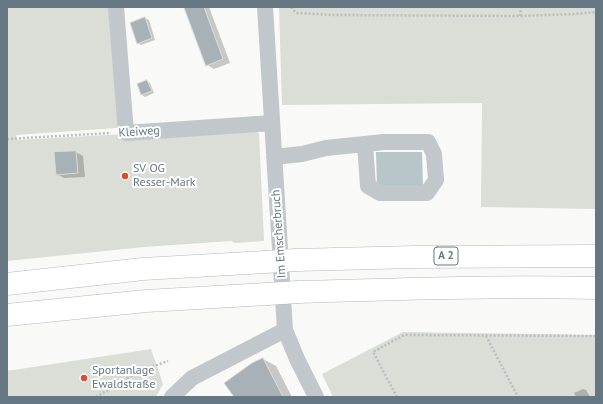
<!DOCTYPE html>
<meta charset="utf-8">
<style>
body{margin:0}
#map{position:relative;width:603px;height:404px;overflow:hidden;background:#f9f9f7;font-family:"PT Sans",sans-serif}
canvas{display:block}
.frame{position:absolute;inset:0;border:8px solid #647782;pointer-events:none}
</style>
<div id="map">
<canvas width="603" height="404"></canvas>
<div class="frame"></div>
</div>
<script>
const g = document.querySelector('canvas').getContext('2d');
g.lineJoin = 'round';
function fill(path, color) { g.fillStyle = color; g.fill(path, 'evenodd'); }
function strokePath(path, color, width, dash) { g.strokeStyle = color; g.lineWidth = width; g.lineCap = dash ? 'butt' : 'round'; g.setLineDash(dash || []); g.stroke(path); }
function drawText(font, color, halo, rows, align = 'center') {
  g.font = font + ' "PT Sans",sans-serif'; g.lineWidth = 4; g.setLineDash([]); g.textBaseline = 'middle'; g.strokeStyle = halo; g.fillStyle = color; for (const [text, x, y, turn = 0] of rows) {
    g.save(); g.translate(x, y); g.rotate((+turn || 0) * Math.PI / 180); g.textAlign = isNaN(turn) ? turn : align; if (halo) g.strokeText(text, 0, 0); g.fillText(text, 0, 0); g.restore();
  }
}
fill(new Path2D(`
 M7,7H114L123,121L117,128L16,135L17,140L126,134L251,129L259,133L264,241L235,243L231,241L144,247L7,261Z
 M279,7H596V209L481,207L482,103L282,105Z
 M403,332L596,335V397H333L322,374Z
 M151,349L163,384L156,397H7V371Z`), '#daded6');
fill(new Path2D(`
 M376,152H422L423,186H377Z`), '#b8c6c9');
fill(new Path2D(`
 M185,7H209L230,63L214,69L207,65Z
 M145,18L149,20L155,40L141,45L138,43Z
 M147,81L150,83L154,93L145,97L142,95Z
 M76,152L83,156L85,177L64,178L57,174L55,153Z
 M263,359L276,366L292,397H235Z
 M583,389L586,390L590,397H576L574,393Z`), '#0003');
const building = new Path2D(`
 M184,7H204L223,59L206,66Z
 M145,17L152,38L137,44L130,23Z
 M147,80L152,91L141,95L137,84Z
 M76,151L78,173L56,175L54,152Z
 M263,358L283,397H234L224,383L252,363Z`);
fill(building, '#a7b1b6');
strokePath(building, '#dbdbd9', 1);
const highway = new Path2D(`
 M296,260L415,257L596,256
 M7,284L143,269L265,262
 M298,292C397,289 497,286 596,288
 M7,315L146,301L267,294`);
strokePath(highway, '#b3b9bc', 23);
strokePath(new Path2D(`
 M292,7V9L297,13L334,15L520,16L574,14L596,12
 M520,16L521,7
 M7,139L111,133
 M486,336L518,397
 M96,397L140,371L168,361
 M397,397L373,352L404,335L596,336`), '#babec1', 2.5, [2, 2]);
strokePath(new Path2D(`
 M116,7L126,133L272,123
 M265,7L285,330L297,359L316,397
 M274,157L302,154L326,148L384,142H428L434,154L436,180L427,193H380L368,186L365,144
 M172,397L192,378L285,330`), '#c2c7cb', 16);
strokePath(highway, '#fff', 22);
const highwayBridge = new Path2D(`
 M265,262L296,260
 M267,294L298,292`);
strokePath(highwayBridge, '#b3b9bc', 23, []);
strokePath(highwayBridge, '#fff', 22);
for (const [x, y, r, color] of [
 [125,176,4,"#e34b2d"],
 [84,378,4,"#e34b2d"]
]) { const dot = new Path2D(); dot.arc(x, y, r, 0, 2 * Math.PI); g.fillStyle = color; g.fill(dot); strokePath(dot, '#fff', 1.5); }
for (const [x, y, w] of [
 [446,256,24]
]) { const box = new Path2D(); box.roundRect(x - w / 2, y - 9, w, 18, 3); g.fillStyle = '#fff'; g.fill(box); strokePath(box, '#647782', 1); }
drawText('bold 11px', '#647782', null, [
 ["A 2",446,256]
]);
drawText('12px', '#647782', '#fff', [
 ["Kleiweg",139,132,-4],
 ["Im Emscherbruch",279,234,-94]
]);
drawText('12px', '#647782', '#fff', [
 ["SV OG",133,169],
 ["Resser-Mark",133,183],
 ["Sportanlage",92,371],
 ["Ewaldstraße",92,385]
], 'left');
</script>
